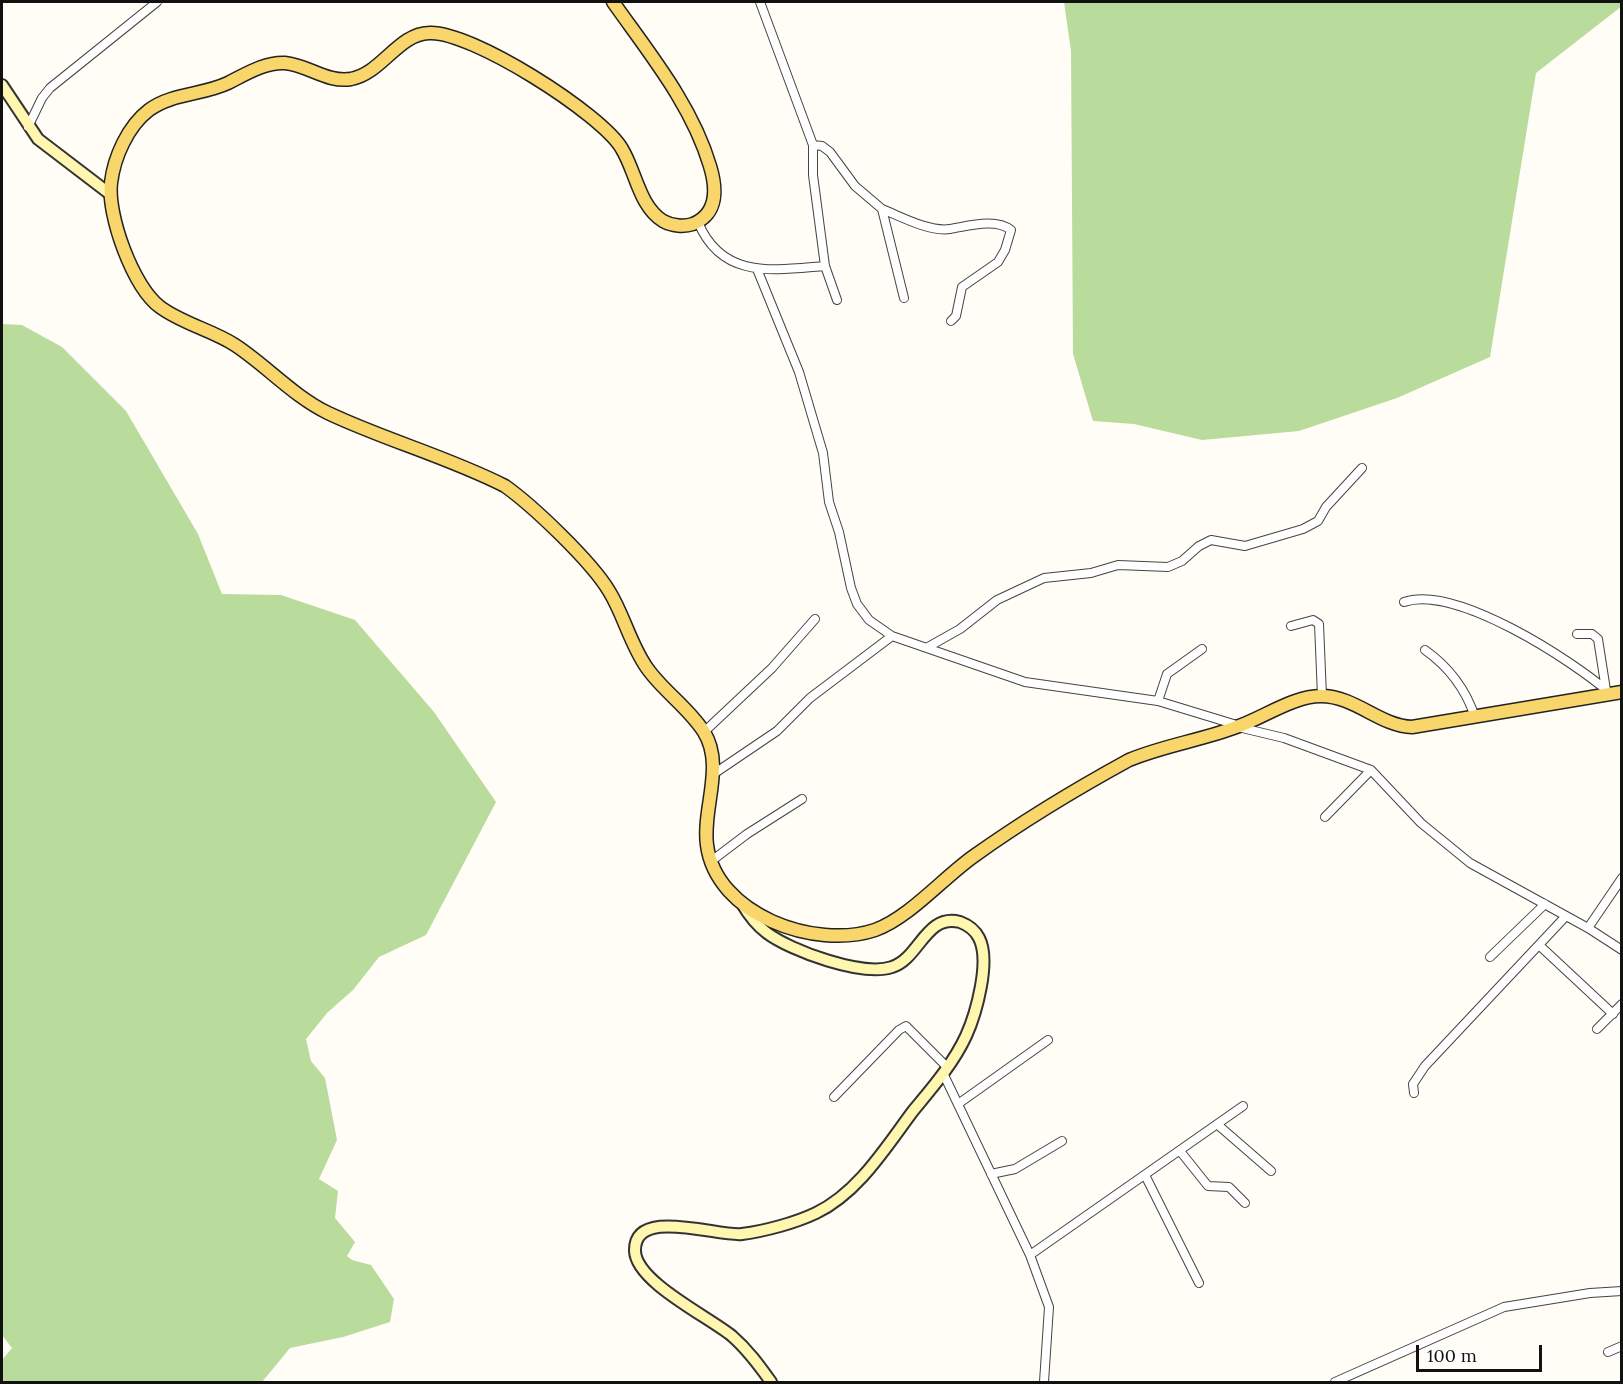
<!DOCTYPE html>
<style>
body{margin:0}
#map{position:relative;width:1623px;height:1384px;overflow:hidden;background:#fffdf5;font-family:Lora,serif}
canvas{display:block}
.frame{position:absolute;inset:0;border:3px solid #111;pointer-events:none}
.scale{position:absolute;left:1416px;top:1345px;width:126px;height:27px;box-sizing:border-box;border:3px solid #111;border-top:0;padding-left:8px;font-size:18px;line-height:21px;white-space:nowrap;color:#111;-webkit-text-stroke:4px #fff;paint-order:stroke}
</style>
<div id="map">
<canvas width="1623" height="1384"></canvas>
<div class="frame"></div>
<div class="scale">100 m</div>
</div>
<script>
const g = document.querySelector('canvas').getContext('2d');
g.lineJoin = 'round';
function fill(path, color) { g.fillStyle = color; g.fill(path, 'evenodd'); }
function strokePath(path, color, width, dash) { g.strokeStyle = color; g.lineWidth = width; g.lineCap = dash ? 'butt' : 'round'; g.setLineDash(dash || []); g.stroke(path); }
fill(new Path2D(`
 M1064,2H1621L1622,6L1536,73L1490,357L1397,398L1299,431L1202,440L1134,424L1093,421L1073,354L1071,51Z
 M2,324L22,325L62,347L126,411L198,534L222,594L281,595L355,620L434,712L496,802L426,935L379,957L353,990L327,1013L306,1039L311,1061L325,1078L337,1140L319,1179L338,1191L335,1218L355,1242L347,1256L352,1260L371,1265L394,1299L390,1322L343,1337L290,1348L262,1382H2V1360L12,1348L2,1335Z`), '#b9dc9c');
const street = new Path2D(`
 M760,2L813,145V175L825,266L837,300
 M28,127L42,98L50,88L157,2
 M813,145L822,146L830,152L855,186L882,209L904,298
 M882,209C902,217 929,232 950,229C969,226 995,218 1011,230L1005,250L998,262L962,287L956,316L951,321
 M698,222C722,280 774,270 825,266
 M757,269L799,372L823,453L829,502L839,532L851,588L857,604L869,620L892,636L1025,682L1158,701L1240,726
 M1404,602C1455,584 1572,660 1611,694
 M1291,626L1313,620L1319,624L1322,696
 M1577,634H1592L1598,639L1606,690
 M928,647L960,629L997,600L1044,578L1091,573L1118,565L1168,567L1182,561L1199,546L1211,540L1245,546L1303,529L1318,521L1326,507L1362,468
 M1425,650C1449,667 1466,690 1475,717
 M1158,701L1167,674L1202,649
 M1238,727L1284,738L1371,770L1421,823L1470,863L1588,928L1622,950
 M704,732L772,668L815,619
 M712,775L777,731L810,698L892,636
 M1325,817L1371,770
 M710,862L747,834L802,799
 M1588,928L1622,878
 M1539,945L1613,1014
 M1490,957L1545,904
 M1597,1029L1622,1004
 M943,1073L1030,1255L1049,1307L1044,1382
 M1414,1093L1413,1084L1425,1066L1566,916
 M834,1097L899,1030L906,1026L947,1067
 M958,1104L1048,1040
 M1218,1125L1271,1171
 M1180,1151L1208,1186L1229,1187L1245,1203
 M991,1174L1015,1169L1062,1141
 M1145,1175L1199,1283
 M1030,1255L1243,1106
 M1608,1352L1622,1346
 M1335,1382L1504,1307L1590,1293L1622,1291`);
const secondary = new Path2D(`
 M2,85L38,139L110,194
 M741,902C748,914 756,925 767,933C791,951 863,977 892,967C919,959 926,913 960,922C968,925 975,930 979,938C991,961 976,1014 966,1036C953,1064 932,1088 913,1111C886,1147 858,1193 816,1213C795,1223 765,1231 742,1234C718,1237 634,1206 635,1251C636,1282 709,1317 732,1336C748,1350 759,1365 771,1382`);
const primary = new Path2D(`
 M613,2C649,53 692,105 710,166C717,189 718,214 693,224C684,227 672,226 663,221C639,206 636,172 622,149C602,114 470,30 429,33C398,34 382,73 351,79C327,83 308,65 285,63C265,62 246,74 228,83C203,95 172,93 149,110C128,126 114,157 111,183C107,215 133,287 160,307C183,324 212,330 235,345C267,366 293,396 328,413C385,440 448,457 505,486C533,506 591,561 609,591C624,615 630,644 647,668C663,691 689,708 704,732C725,766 702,809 707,845C716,915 815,950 875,930C909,918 944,877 974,856C1023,821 1076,789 1129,760C1165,745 1203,740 1239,726C1264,717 1294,696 1321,696C1355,696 1380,726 1412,727L1622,692`);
strokePath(street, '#444', 10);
strokePath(secondary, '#333', 14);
strokePath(primary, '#222', 15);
strokePath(street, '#fff', 8);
strokePath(secondary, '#fff6b0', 10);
strokePath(primary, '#f9d66b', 12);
</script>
